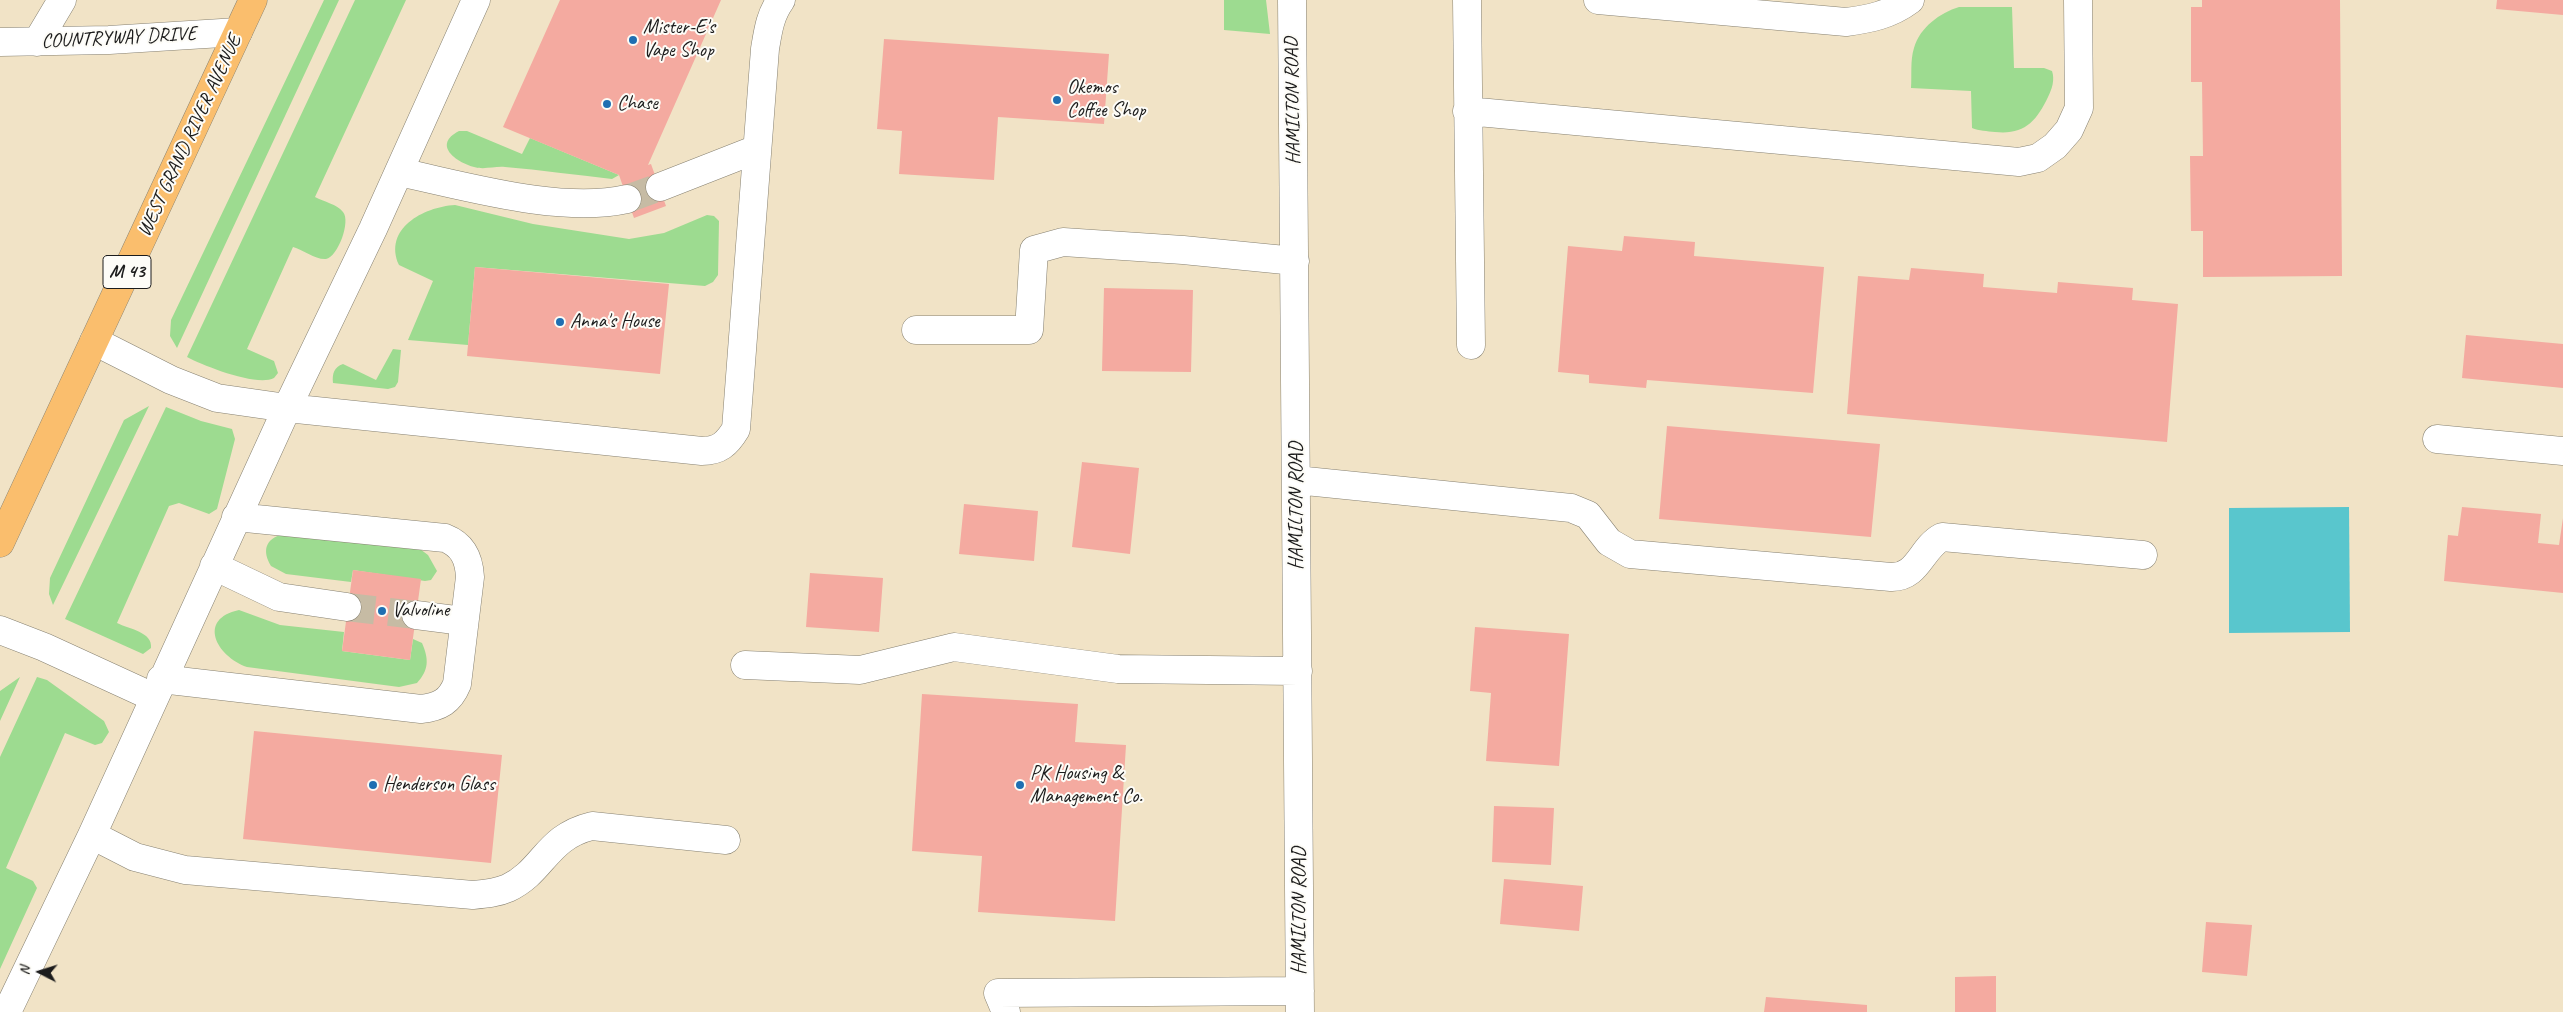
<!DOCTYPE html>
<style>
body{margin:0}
#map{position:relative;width:2563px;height:1012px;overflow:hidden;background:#f1e3c6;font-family:Caveat,sans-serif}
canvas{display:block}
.north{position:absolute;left:15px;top:947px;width:50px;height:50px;-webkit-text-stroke:4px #fdfcf7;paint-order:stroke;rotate:275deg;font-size:14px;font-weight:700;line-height:20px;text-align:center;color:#1c1c1c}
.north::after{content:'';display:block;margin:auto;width:18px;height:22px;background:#1c1c1c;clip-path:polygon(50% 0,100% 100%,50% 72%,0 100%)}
</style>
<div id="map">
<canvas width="2563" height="1012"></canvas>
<div class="north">N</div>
</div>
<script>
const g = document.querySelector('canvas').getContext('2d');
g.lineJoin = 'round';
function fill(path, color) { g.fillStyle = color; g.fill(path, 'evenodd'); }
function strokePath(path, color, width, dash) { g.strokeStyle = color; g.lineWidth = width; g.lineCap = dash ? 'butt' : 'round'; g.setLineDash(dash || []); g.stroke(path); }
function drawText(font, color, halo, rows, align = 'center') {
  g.font = font + ' Caveat,sans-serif'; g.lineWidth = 4; g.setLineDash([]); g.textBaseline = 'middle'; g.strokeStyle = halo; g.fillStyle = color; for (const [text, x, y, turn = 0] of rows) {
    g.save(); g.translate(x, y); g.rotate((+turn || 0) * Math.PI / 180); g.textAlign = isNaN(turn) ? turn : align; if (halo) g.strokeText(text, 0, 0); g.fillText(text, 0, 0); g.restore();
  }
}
fill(new Path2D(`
 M324,0H339L177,348L170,336L171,320Z
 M355,0H406L315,197C324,202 337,204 343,212C351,221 338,257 326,259C316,260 303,250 293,247L247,349L274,361L278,373L274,378C257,387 204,366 187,357Z
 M1224,0H1266L1270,34L1224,30Z
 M1959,7H2012L2014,68H2044L2052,71C2055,80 2052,89 2048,97C2036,122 2024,135 1995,132C1987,131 1979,131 1972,128L1971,91L1911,88C1912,76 1910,60 1914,48C1920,27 1940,13 1959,7Z
 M459,131H467L522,154L530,138L619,175L612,179C576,175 541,170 505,167C495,166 484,170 474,167C456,162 432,145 459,131Z
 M455,205L533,224L629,239L664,233L707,215L714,216L719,221L718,275L713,282L705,286L475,267L468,345L408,340L433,281L399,265C383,229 423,207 455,205Z
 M393,349L401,350L398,382L395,387L388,389L333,383C332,374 334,367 343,364L376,380Z
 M149,406L53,605L49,594L50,578L124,420Z
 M166,407L201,421L232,429L235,439L217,509L209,514L179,503L169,506L117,623C129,629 153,632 151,648L143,654L65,619Z
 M283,534L420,549L428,555L437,571L431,580L425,581L353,570L351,582L286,574L271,566C262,551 265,539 283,534Z
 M239,610L280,625L344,632L342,651L410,660L413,639L422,643C429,659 429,670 417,683L399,687L247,667C216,656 197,619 239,610Z
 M20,677L0,721V691Z
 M37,677L47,680L104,721L109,732L102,743L95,745L65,733L6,868L33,881L37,888L0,969V757Z`), '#9ddb90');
fill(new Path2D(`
 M2349,507L2350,632L2229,633V508Z`), '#59c6cd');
fill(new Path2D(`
 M560,0H721L648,165L651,164L666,206L634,218L619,175L503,127Z
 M2202,0H2340L2342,276L2203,277V231H2191L2190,156H2203L2202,82H2191V7H2202Z
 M2497,0H2563V15L2496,9Z
 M884,39L1109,54L1104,124L998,117L994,180L899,174L902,131L877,129Z
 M1624,236L1695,242L1694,256L1824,267L1813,393L1647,380L1646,388L1589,383V375L1558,372L1568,246L1622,251Z
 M475,267L669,284L660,374L467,356Z
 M1911,268L1984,274L1983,287L2057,293L2058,282L2133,288L2132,300L2178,304L2167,442L1847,414L1858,276L1909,280Z
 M1104,288L1193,290L1191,372L1102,371Z
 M2466,335L2563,344V388L2462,378Z
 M1667,426L1880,444L1871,537L1659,519Z
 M1082,462L1139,468L1130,554L1072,547Z
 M964,504L1038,511L1034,561L959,554Z
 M2462,507L2541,514L2538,543L2559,545L2563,518V593L2444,581L2448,535L2458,536Z
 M353,570L421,579L410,660L342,651Z
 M810,573L883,578L879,632L806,627Z
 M1475,627L1569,634L1559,766L1486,761L1491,693L1470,691Z
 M922,694L1078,704L1075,742L1126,745L1115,921L978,912L982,856L912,851Z
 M254,731L502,755L491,863L243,839Z
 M1494,806L1554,808L1551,865L1492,862Z
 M1504,879L1583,886L1579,931L1500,924Z
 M2206,922L2252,925L2247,976L2202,972Z
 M1996,976V1012H1955V977Z
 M1766,997L1867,1005V1012H1764Z`), '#f4aaa0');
strokePath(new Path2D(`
 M627,199L660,187
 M347,607L416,615`), '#c6bba4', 28, [28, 14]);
const minor = new Path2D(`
 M1292,0L1300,1012
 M1467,0L1471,345
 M1598,0L1846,22C1869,19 1890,15 1910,0
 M0,42L109,40L238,32
 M37,42L62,0
 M1467,111L2019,162L2038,158L2055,146L2069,130L2079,108L2078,0
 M399,172C466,186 560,214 627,199
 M660,187L757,149
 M916,330H1029L1034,250L1063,242L1183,250L1295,261
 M94,341L171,380L217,398L287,408L702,451C719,451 727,444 736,429L765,49C768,31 770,15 781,0
 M2437,439L2563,451
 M1296,480L1571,508L1588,515L1609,542L1630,554L1891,577C1918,578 1921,548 1942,537L2143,555
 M214,566L279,597L347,607
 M416,615L463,621
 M0,630L44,647L153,697
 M745,665L860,670L954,647L1118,669L1298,671
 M161,679L421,709C440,707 450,701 457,684L470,577C469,558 463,545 445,538L236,517
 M92,835L135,857L185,870L473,895C485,894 497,893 508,888C544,871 546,837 592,826L726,840
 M7,1012L92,835L287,408L373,229L476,0
 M1006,1012L998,993L1300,991`);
const major = new Path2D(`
 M0,543L253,0`);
strokePath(minor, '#868071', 29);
strokePath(major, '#868071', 29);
strokePath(minor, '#fff', 28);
strokePath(major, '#fabe6d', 28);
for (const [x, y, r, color] of [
 [633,40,5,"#1f6fb2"],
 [1057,100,5,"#1f6fb2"],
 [607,104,5,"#1f6fb2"],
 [560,322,5,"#1f6fb2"],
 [382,611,5,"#1f6fb2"],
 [373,785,5,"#1f6fb2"],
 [1020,785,5,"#1f6fb2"]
]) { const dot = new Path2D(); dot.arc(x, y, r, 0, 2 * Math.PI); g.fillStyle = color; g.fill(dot); strokePath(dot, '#fdfcf7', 2); }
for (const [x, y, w] of [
 [127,272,48]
]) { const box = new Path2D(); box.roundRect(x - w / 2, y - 16.5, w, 33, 4); g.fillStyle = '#fdfcf7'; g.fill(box); strokePath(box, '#1c1c1c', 1); }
drawText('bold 19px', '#1c1c1c', null, [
 ["M 43",127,272]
]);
drawText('20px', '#1c1c1c', '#fdfcf7', [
 ["Mister-E's",643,28],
 ["Vape Shop",643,51],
 ["Okemos",1067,88],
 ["Coffee Shop",1067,111],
 ["Chase",617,104],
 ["Anna's House",570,322],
 ["Valvoline",392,611],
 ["PK Housing &",1030,774],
 ["Management Co.",1030,797],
 ["Henderson Glass",383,785]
], 'left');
drawText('20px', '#1c1c1c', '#fdfcf7', [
 ["COUNTRYWAY DRIVE",119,38,-3],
 ["HAMILTON ROAD",1293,101,-91],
 ["WEST GRAND RIVER AVENUE",190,136,-65],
 ["HAMILTON ROAD",1297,506,-90],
 ["HAMILTON ROAD",1300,911,-90]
]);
</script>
